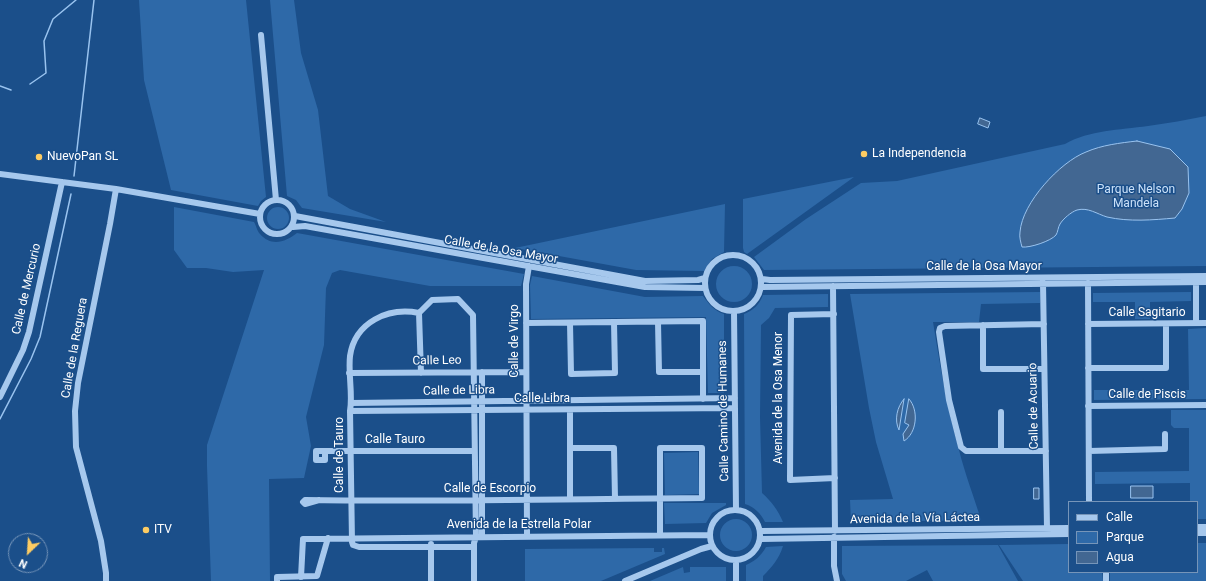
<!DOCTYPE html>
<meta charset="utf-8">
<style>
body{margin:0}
#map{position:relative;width:1206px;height:581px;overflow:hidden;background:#1b4f8a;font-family:Roboto,sans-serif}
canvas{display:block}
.legend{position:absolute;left:1068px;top:501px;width:130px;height:72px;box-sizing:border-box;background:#1b4f8a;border:1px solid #7695b9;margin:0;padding:5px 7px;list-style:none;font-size:12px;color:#fff}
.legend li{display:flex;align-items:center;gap:8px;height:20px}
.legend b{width:20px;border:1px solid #7695b9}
.north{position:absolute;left:8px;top:533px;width:40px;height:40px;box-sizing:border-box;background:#1b4f8a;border:1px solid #7695b9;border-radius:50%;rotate:205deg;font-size:11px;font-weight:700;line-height:16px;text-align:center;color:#fff}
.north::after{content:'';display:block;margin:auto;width:14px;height:18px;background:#fdcc63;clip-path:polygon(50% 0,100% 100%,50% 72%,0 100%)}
</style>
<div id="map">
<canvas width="1206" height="581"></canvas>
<ul class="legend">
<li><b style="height:5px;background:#a6c8ed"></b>Calle</li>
<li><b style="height:11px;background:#2e69a8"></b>Parque</li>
<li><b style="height:11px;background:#426792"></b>Agua</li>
</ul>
<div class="north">N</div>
</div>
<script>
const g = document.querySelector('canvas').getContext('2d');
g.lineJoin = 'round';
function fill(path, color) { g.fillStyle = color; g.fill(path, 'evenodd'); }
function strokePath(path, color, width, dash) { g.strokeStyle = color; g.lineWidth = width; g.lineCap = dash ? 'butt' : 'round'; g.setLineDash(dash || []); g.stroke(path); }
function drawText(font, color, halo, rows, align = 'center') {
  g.font = font + ' Roboto,sans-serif'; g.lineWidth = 3; g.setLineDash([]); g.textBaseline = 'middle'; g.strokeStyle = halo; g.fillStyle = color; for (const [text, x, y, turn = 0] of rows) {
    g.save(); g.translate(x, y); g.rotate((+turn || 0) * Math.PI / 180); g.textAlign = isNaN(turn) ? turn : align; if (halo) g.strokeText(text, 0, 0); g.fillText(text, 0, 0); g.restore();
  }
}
fill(new Path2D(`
 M139,0H246L266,197L261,201L258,206L171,190L144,80Z
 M270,0H294L301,53L318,110L328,196L350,209L386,222L302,208L296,200L287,196Z
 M1206,116V266L764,270L754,257L806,219L861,183L897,181L1065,144C1090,130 1119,130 1148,126C1168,123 1187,120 1206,116Z
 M854,177L747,254L744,252L743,248V199Z
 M725,204L724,252L712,259L704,271L636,270L515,248Z
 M174,207L254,222C256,225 257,231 260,234C271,247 286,242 297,233L524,274L521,286H430L340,270L332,273L326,288L324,345L306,417L311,446L304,478L269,479L270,581H211L207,466V445L264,270L233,272L206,268H187L174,250Z
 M267 218a11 11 0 1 1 22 0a11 11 0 1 1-22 0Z
 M716 284a18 18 0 1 1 36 0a18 18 0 1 1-36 0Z
 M532,276L645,297L703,296C709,304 714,311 724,314V393H708L706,317L531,319L530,285Z
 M1040,292V303L981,304L979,322H933C940,365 947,408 959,450C965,474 974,497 981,520L851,522L850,500L893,499L876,442L869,408L850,294Z
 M1191,292V301L1150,302V319H1135V302H1093V293Z
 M828,294V307L775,308L769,318L761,325L760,417L762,493C772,502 778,510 783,522H765C761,514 755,507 745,504L744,314C754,310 759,305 763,295Z
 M1206,328V399L1094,400V390H1189L1188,329Z
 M1171,410H1206V519H1197V502H1190V483L1095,484V472L1189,471V428H1174L1171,425Z
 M698,452L699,494L665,495L664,453Z
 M664,503H726V505L712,513L706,523L665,524Z
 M720 535a16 16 0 1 1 32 0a16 16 0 1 1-32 0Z
 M1197,543H1206V581H1110V572H1197Z
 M1069,544V572H1102L1103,581H1023L999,545Z
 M998,545L1018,581H933L927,570L906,581H846L842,574V546Z
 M783,546C779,559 772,567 763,576V581H746V565C755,561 761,556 766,547Z
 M654,548V552H662V548H664L665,554L601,581H525V549Z
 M683,567L684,573L690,572V567H726V581H650Z`), '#2e69a8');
const water = new Path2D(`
 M980,118L990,122L988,128L978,124Z
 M1137,141L1170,149L1188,167L1189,193L1182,209L1175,218C1153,220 1129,222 1107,217C1097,214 1088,207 1077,210C1071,212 1063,219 1060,224C1058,227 1058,232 1056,235C1051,241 1030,248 1022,247C1021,243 1019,237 1020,232C1022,203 1060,162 1086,152C1102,145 1120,143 1137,141Z
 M904,399L899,430C894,420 897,407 904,399Z
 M909,399C919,410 917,433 904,441L903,434L909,425L905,423Z
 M1131,486H1153V498H1131Z
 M1034,488H1039V499H1034Z`);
fill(water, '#426792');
strokePath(water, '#99c3ef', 1);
strokePath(new Path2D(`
 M30,84L46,73L44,41L53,19L76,0
 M0,86L11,90
 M74,176L94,0
 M0,419L31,359L40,337L71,194`), '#99c3ef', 1.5);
strokePath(new Path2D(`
 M261,35L276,200
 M0,174L116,189L260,214
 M260 217a17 17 0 1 1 34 0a17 17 0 1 1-34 0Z
 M295,216L645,281L698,280L705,278
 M293,227L305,226L645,287L705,288
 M705 283a28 28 0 1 1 56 0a28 28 0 1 1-56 0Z
 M762,279L770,280L1206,276
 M1196,282V323
 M1043,283L1047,528
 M1088,283L1089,502
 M833,286L835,531
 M762,287L1206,282
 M734,311L736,510
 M419,313C388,307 355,322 350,356C348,375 353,394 350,411L352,542L353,545L359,547H474
 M419,313L432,300L458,299L473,315L476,537L474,543V581
 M419,313L421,373
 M834,314L791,315L790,480L835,478
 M658,322L659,372H703
 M526,323L703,321V399
 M570,323L571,374L615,373L614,322
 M1044,324L945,326L940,328L939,332L949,400L961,447L966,451H1046
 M1088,324L1206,323
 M983,325V369H1044
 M1088,368H1166V324
 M349,373L526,372
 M0,397L23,350L29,332L62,182
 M351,403L735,398
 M1088,406L1206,405
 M350,411L735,408
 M1001,412V451
 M570,448H614L615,499
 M325,451V460H316V451H474
 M1089,451L1165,449V434
 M570,499V410
 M319,500L305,504L303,502L305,500C437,502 570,499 702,498V448H660V535
 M710 535a25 25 0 1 1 50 0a25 25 0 1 1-50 0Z
 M1197,527H1206
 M761,531L1069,528
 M1197,533H1206
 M527,536L526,284L529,266
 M482,537V372
 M834,537V566L837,581
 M761,539L1069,534
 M736,561V581
 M1106,572V581
 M301,577L303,539L710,535
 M106,581V573L101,541L76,447L75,411L78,383L110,224L116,189
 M277,581V577L317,576L328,538
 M431,581V544
 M625,581L701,549L712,546`), '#a6c8ed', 6);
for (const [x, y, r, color] of [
 [864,154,4,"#fdcc63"],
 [39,157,4,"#fdcc63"],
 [146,530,4,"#fdcc63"]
]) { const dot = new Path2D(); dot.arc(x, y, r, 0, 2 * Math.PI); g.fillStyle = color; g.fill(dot); strokePath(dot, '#1b4f8a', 1.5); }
drawText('12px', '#fff', '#1b4f8a', [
 ["La Independencia",872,154],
 ["NuevoPan SL",47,157],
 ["ITV",154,530]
], 'left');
drawText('12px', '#cbe1f9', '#1b4f8a', [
 ["Parque Nelson",1136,190],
 ["Mandela",1136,204]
]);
drawText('12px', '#fff', '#1b4f8a', [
 ["Calle de la Osa Mayor",501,250,10],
 ["Calle de la Osa Mayor",984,267],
 ["Calle de Mercurio",27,289,-77],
 ["Calle Sagitario",1147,313],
 ["Calle de Virgo",515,341,-90],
 ["Calle de la Reguera",75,348,-80],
 ["Calle Leo",437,361,-1],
 ["Calle de Libra",459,391,-1],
 ["Calle de Piscis",1147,395],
 ["Avenida de la Osa Menor",779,398,-90],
 ["Calle Libra",542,399],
 ["Calle de Acuario",1034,406,-91],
 ["Calle Camino de Humanes",724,411,-91],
 ["Calle Tauro",395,440],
 ["Calle de Tauro",340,455,-90],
 ["Calle de Escorpio",490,489],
 ["Avenida de la Vía Láctea",915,519,-1],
 ["Avenida de la Estrella Polar",519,525]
]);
</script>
